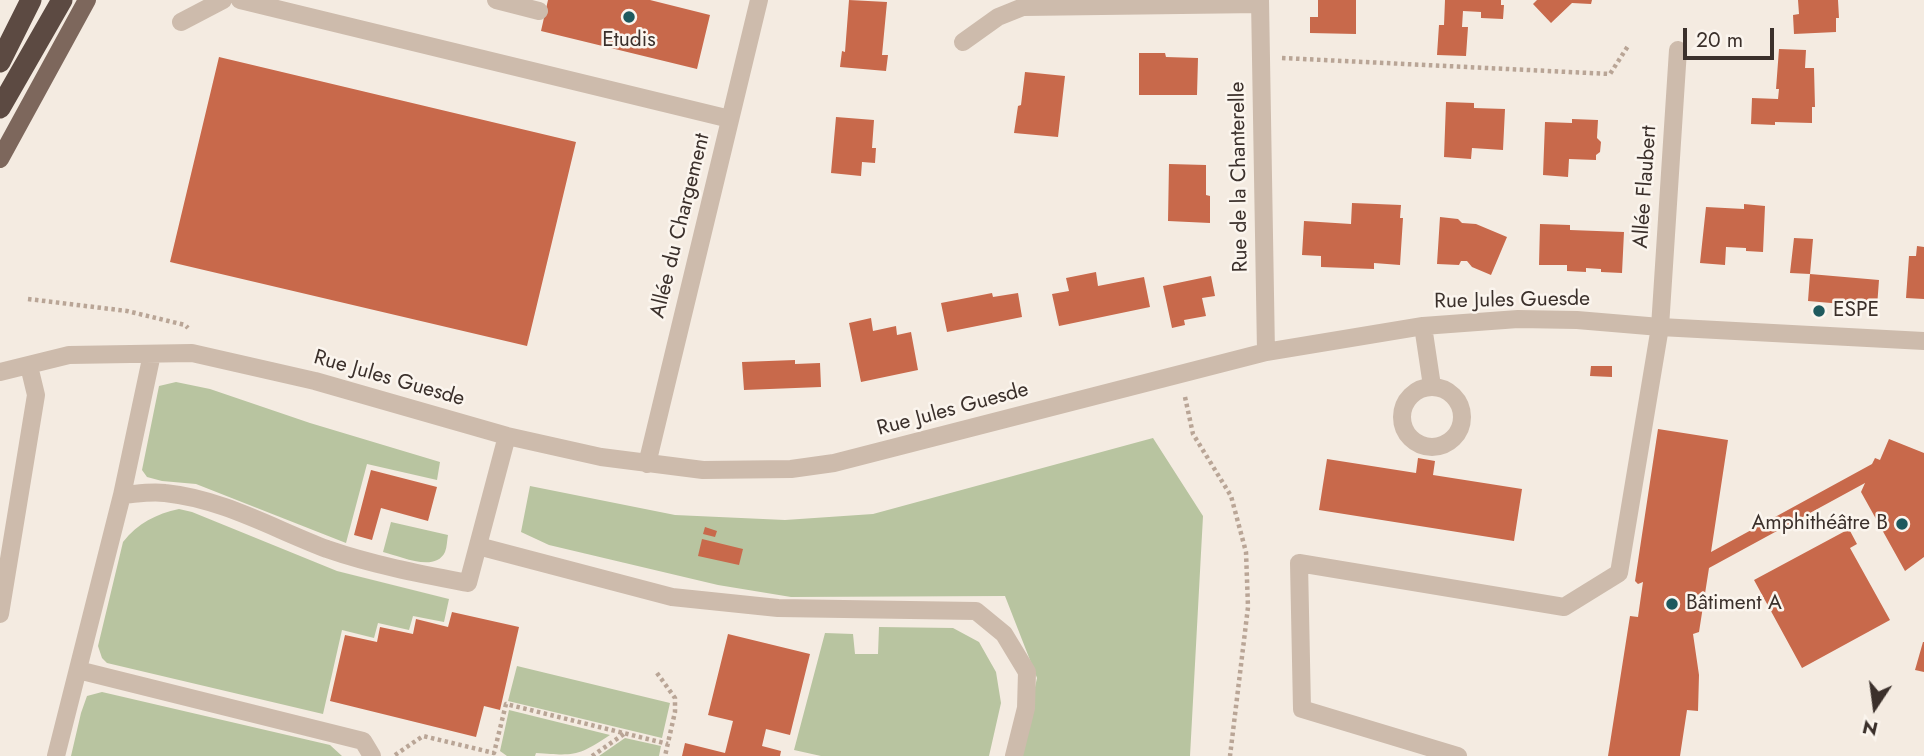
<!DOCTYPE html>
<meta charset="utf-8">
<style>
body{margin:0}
#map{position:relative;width:1924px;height:756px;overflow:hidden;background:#f4ebe1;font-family:Jost,sans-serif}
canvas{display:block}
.north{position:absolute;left:1840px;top:672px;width:70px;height:70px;-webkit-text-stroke:5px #fbf5ee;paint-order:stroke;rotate:193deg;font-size:19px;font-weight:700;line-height:28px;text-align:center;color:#3b302b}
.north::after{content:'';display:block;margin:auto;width:24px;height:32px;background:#3b302b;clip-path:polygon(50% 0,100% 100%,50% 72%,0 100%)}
.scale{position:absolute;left:1683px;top:28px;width:91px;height:32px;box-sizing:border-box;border:4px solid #3b302b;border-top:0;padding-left:9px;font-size:21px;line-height:24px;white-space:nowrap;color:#3b302b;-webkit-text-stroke:5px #fbf5ee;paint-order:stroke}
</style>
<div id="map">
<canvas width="1924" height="756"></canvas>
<div class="north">N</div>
<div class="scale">20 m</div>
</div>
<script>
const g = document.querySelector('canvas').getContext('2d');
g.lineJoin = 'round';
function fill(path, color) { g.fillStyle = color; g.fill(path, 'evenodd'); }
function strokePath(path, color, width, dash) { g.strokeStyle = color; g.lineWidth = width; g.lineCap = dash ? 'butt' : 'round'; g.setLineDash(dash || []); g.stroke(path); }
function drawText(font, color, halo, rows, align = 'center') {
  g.font = font + ' Jost,sans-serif'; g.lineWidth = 5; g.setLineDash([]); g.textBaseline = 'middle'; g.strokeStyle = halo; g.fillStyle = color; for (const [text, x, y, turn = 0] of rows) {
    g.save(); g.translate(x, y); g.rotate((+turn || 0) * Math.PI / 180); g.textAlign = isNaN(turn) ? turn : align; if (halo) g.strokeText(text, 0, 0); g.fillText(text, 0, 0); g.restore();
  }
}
fill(new Path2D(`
 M176,382L210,389L310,423L440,462L437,480L367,464L346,543L196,484L162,481L147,477L142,470L159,386Z
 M1153,438L1203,516L1190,756H1020L1037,678L1005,596L791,597L718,585L549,545L521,532L530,486L675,515L785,520L873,514Z
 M179,509L192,512L337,571L449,599L444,622L413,616L409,630L378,623L374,638L342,630L323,714L107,663L102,658L98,646L123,542C138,523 156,514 179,509Z
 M391,522L448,535C447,540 447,547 445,552C435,573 400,556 383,552Z
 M879,627L953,628L979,642L996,672L1001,703L989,756H821L794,750L825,633L853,634L855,654H878Z
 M517,666L670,703L662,738L508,701Z
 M102,692L330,745L342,756H71L81,713L87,696Z
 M509,710L610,735C578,756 576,756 536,753L535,756H507L500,751Z
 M625,738L661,746L659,756H599Z`), '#b8c4a0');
fill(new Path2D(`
 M548,0H650L710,15L697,69L541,31Z
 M849,0L887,2L882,55H888L886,71L840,67L842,51L845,52Z
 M1318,0H1356V34L1310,33V17H1318Z
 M1445,0H1501V5H1504L1503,19L1481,18V12L1463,11L1462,27H1468L1466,56L1437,55L1439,25H1444Z
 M1537,0H1592L1591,4L1572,3L1551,23L1533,4Z
 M1798,0H1838L1839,18H1836V32L1794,34L1793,15L1799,14Z
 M1779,49L1806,50L1805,68H1814L1815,107H1812V123L1775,122V125L1751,124L1752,98L1778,99L1779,89H1776Z
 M1139,53H1165L1166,57L1198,58L1197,95H1139Z
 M219,57L576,142L527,346L170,262Z
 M1025,72L1065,76L1058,137L1014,133L1018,106L1021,105Z
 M1446,102L1474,103V108L1505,109L1503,150L1472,148L1471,159L1444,157Z
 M836,117L874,120L872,148H876L875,163L862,162L861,176L831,173Z
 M1572,119L1598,120L1597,138L1601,142L1600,152L1596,155V160L1569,159L1568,177L1543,175L1545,122L1572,123Z
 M1169,164L1206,165V195L1210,196V223L1168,221Z
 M1352,203L1401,205L1400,218H1403L1400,265L1374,263V269L1321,267V256L1302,255L1304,221L1351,224Z
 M1744,204L1765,206L1763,252L1746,251V248L1726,247L1725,265L1700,263L1706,207L1744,209Z
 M1440,217L1458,219L1462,223L1476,224L1507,237L1491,275L1472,267L1467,261H1461L1459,265L1437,264Z
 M1540,224L1570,225V230L1624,232L1622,273L1601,272V269L1586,268V272L1567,271V265H1539Z
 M1794,238L1813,239L1810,274L1879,280L1877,307L1808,301L1810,274L1790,273Z
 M1917,246L1924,247V299L1906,298L1909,256H1916Z
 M1096,272L1098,286L1144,277L1150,307L1059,326L1052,294L1069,291L1066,278Z
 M1211,276L1215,296L1202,298L1206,316L1184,320L1185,325L1172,328L1163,286Z
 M992,293L993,297L1018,293L1022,317L947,332L941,303Z
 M871,318L873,331L896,326L897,335L911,332L918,370L861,382L849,323Z
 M795,360V364L820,363L821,387L744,390L742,362Z
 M1591,366H1612V377L1590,376Z
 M1658,429L1728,440L1711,552L1872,464L1875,458L1880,460L1889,439L1924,453V557L1905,571L1861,492L1865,483L1709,568L1699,632L1693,634L1699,675L1698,711L1687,710L1680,756H1608L1630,616L1638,617L1643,582L1638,584L1635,581Z
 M1418,458L1435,461L1433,475L1522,489L1514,541L1319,510L1327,459L1416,473Z
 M371,470L437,487L428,521L381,508L372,540L354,535Z
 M705,527L717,531L715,537L703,534Z
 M1849,529L1857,544L1850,548L1890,620L1802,668L1754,580Z
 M702,539L743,549L739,565L698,556Z
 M452,612L519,627L500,710L484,706L476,737L330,701L345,635L377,642L380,627L413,634L416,619L448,627Z
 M728,634L810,654L790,735L766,729L762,746L781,751L780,756H682L685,743L725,753L733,721L708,715Z
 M1923,642H1924V672L1915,670Z`), '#c8694b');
strokePath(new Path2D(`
 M1282,58L1610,74L1628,46
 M28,299L127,311L185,325L188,328
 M1185,397L1193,434L1231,496L1246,552L1248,607L1230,756
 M657,673L675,698V712L665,756
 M395,755L423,736L494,753L506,704L668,744
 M592,756L624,734`), '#b9a596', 4.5, [3.5, 3.5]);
strokePath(new Path2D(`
 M240,0L730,119
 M496,0L539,11
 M1260,0L1266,352
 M181,22L223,0
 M963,42L998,17L1023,7L1260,4
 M1423,326L1432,386
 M0,372L69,355L192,353L315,381L507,436L601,457L703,470L791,469L834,463L1266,352L1423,326L1518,319L1577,320L1660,327L1924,341
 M1402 417a30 30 0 1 1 60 0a30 30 0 1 1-60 0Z
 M647,464L759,0
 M122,495L152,354
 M478,546L672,597L778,608L976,611L1004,634L1027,672L1026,708L1014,756
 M0,614L36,395L29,366
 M78,670L363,741L372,756
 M56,756L122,495C136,494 151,491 165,493C223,499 274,529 327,549C373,565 421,574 468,583L507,436
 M1458,756L1302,709L1299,563L1564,607L1619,573L1660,327L1678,50`), '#cdbbac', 18);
strokePath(new Path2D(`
 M0,159L87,0`), '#7d675c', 18);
strokePath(new Path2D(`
 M0,62L31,0
 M0,108L62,0`), '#5c4a42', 21);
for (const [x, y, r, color] of [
 [629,17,7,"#1f5a5e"],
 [1819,311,7,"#1f5a5e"],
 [1902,524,7,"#1f5a5e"],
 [1672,604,7,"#1f5a5e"]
]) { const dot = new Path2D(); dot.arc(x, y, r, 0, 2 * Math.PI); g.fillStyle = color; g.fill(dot); strokePath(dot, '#fbf5ee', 2.5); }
drawText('21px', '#3b302b', '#fbf5ee', [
 ["Etudis",629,41,"center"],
 ["ESPE",1833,311],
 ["Amphithéâtre B",1888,524,"right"],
 ["Bâtiment A",1686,604]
], 'left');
drawText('21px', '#3b302b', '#fbf5ee', [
 ["Rue de la Chanterelle",1240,177,-91],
 ["Allée Flaubert",1646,187,-86],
 ["Allée du Chargement",681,226,-76],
 ["Rue Jules Guesde",1512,301,-1],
 ["Rue Jules Guesde",389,379,16],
 ["Rue Jules Guesde",953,410,-15]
]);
</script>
